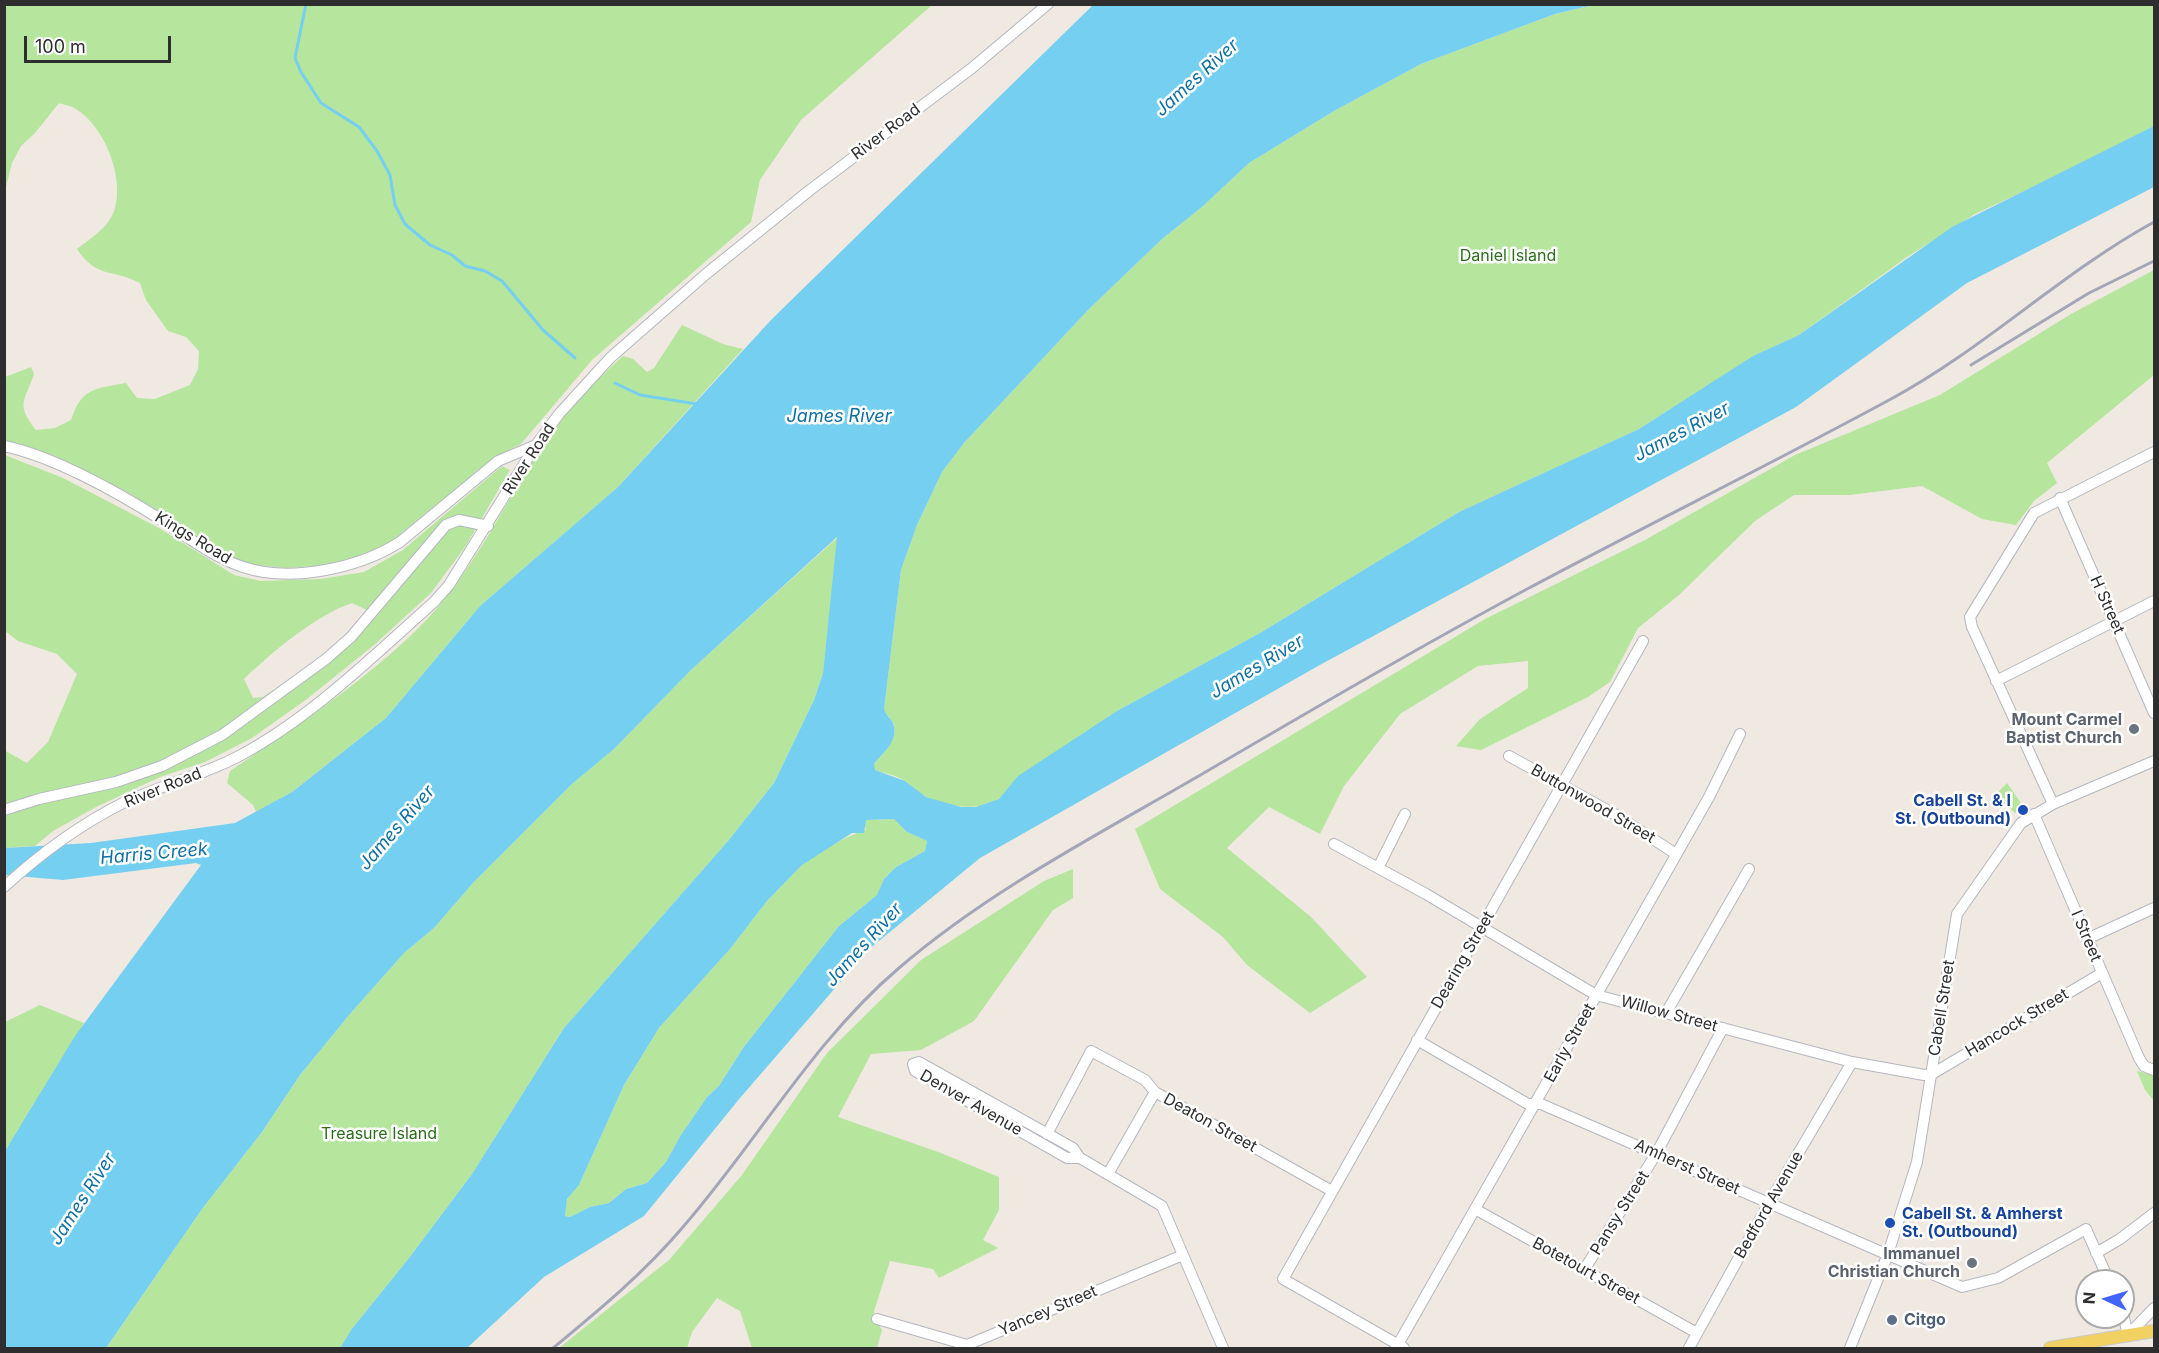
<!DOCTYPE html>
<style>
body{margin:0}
#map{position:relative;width:2159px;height:1353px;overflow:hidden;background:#efe9e1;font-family:Inter,sans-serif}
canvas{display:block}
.frame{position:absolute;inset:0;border:6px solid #2e2e2e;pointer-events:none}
.north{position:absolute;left:2075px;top:1269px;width:60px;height:60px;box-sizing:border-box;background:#fff;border:2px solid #ababab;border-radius:50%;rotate:274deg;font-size:16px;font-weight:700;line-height:24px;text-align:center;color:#2e2e2e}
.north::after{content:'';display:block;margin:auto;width:21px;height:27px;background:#4264fb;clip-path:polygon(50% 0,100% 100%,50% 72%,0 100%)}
.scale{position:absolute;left:24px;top:36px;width:147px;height:27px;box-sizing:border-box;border:3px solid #2e2e2e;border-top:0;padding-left:8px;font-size:18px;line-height:21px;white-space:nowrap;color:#2e2e2e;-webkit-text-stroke:4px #fff;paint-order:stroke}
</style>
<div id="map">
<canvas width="2159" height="1353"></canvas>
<div class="frame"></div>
<div class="north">N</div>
<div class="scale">100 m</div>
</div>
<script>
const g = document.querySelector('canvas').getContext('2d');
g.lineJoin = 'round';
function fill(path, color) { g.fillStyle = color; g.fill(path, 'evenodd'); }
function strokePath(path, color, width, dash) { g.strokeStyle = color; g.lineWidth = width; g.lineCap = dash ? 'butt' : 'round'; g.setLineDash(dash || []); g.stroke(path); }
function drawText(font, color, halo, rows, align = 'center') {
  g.font = font + ' Inter,sans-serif'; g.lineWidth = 5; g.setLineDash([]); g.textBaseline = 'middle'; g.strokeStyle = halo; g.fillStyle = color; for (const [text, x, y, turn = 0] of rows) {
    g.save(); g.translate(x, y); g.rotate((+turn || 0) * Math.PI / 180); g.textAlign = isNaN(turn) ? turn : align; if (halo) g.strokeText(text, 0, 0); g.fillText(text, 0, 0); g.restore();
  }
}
fill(new Path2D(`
 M5,5H932L801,120L760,180L751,222L592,360L521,444L495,457L383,548L330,565L286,568L246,564L203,542L111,484L69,465L5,442V377L31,367L34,374C25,401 15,404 36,430L55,428L71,420C82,387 95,389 126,383L137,398L155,399L190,385L198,369L199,351L186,337L168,331L146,300L140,283C111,268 97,279 77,249C91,238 110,227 115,208C124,177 105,127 76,109C72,106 64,105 59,103L35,133L21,146L12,163L5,191Z
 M1593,5H2154V126L2090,160L1975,214L1907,257L1799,335L1754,356L1639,429L1459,512L1260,633L1117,711L1011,785C994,815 954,809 927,797C919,794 913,786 905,781C896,775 885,773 874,770V764C883,753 901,738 892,721C889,717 886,715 884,709L901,570L917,525L942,472L964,443L1088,310L1162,239L1202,207L1249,163L1334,111L1421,64L1555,14Z
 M2154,270V375L2047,463L2057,483L2034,501L2016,525L1982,519L1922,486L1850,495H1794L1755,521L1679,595L1638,628L1610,682L1588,697L1481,750L1456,746L1480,719L1528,688V661L1478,666L1400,714L1344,786L1320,834L1269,807L1227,848L1311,917L1367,977L1310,1013L1247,965L1223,937L1160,889L1135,829L1485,619L1645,540L1795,455L1940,395L2071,314Z
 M682,325L723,344L743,349L618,487L480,606L386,718L292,792L256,812L253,805L227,783L230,771C298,725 384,669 437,608C486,551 515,481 560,422C579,397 600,377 623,356L633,359L647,372L654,368Z
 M5,455L63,478L159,528L234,575L261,581L321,579L364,572L403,550L502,466L510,470L465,547L431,593L374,645L307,699L252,738L205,762L160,777L96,807L53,831L35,846L5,848L4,750L27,763L48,742L77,674L57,654L18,641L5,631ZM352,603L369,611L330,652L263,697L253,698L244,679C272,652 316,615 352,603Z
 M838,537L823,673L814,700L774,783L728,841L564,1028L472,1174L409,1258L351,1330L340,1348H106L202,1209L262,1132L300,1075L350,1014L404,953L434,928L473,883L572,784L614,749L691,670Z
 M2007,783L2023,806L2015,813L1995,795Z
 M894,819L907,832L927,841L925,851L896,867L884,879L877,895L839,926L743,1048L719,1086L707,1097L681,1135L666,1162L647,1183L626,1189L609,1203L590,1207L570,1217L565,1216L567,1199L579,1185L624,1085L659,1028L730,949L767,901L802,865L828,846L866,829L864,825L866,820Z
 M1073,869V898L1053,910L974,1021L921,1050L871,1054L838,1117L941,1153L999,1177V1210L983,1240L998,1248L939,1278L933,1269L890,1261L874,1311L875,1318L882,1330L877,1348H752L740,1311L717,1298L692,1332L687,1348H559L669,1260L742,1175L827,1053L921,960L1044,881Z
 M40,1005L84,1023L5,1151V1022Z
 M2137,1071L2154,1075V1101L2145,1090Z`), '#b6e59e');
fill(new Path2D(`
 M1093,5H1593L1555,14L1421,64L1334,111L1249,163L1202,207L1162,239L1088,310L964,443L942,472L917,525L901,570L884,709C886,715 889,717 892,721C901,740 883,752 874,764L875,770L905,781L926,797L961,807H976L999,799L1018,776L1117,711L1260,633L1459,512L1639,429L1753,356L1799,335L1952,227L2154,126V187L1967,283L1796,407L1318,666L980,858L868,950L740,1098L644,1216L544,1277L467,1348H340L351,1330L409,1258L472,1174L564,1028L728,841L774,783L814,700L823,673L837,537L691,670L614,749L572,784L473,883L434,928L404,953L350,1014L300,1075L262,1132L202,1209L106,1348H5V1151L75,1036L201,865L196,863L63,880L5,875V848L91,843L235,823L292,792L386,718L480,606L618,487L771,320ZM894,819L907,832L927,841L925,851L896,867L884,879L877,895L839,926L743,1048L719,1086L707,1097L681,1135L666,1162L647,1183L626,1189L609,1203L590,1207L570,1217L565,1216L567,1199L579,1185L624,1085L659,1028L730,949L767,901L802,865L852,833H864L866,820Z`), '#75cff0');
strokePath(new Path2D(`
 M306,4L295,58L301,72L321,103L359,127L377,151L390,175L395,205L405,224L430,245L452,255L465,266L485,271L502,281L543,330L575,358
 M615,383L640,395L697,404`), '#75cff0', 3);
const minor = new Path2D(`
 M4,446C53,456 119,493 160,519C186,536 213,557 243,567C291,583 359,568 400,542L498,461L536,445
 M2060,498L2154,713
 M1996,681L2154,601
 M1509,756L1616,815L1676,854
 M2053,804L1972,627L1970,617L2034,513L2154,452
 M4,810L39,799L116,782L162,766L222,735L326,659L351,637L446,525L459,520L488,526
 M2034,814L2139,1058L2144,1066L2154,1070
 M1334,844L1426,894L1596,995L1852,1062L1924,1075L1932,1074L2102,973
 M1378,868L1405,814
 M4,887C39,855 81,824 123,803C162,785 204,775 241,755C313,716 373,656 434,602L449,585L536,445L559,414L610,358L706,274L810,190L972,68L1048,4
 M2087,939L2154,908
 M1666,1013L1749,869
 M1417,1040L1528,1104H1541L1962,1287L1998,1278L2086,1229L2109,1281
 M1047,1134L1091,1051L1145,1080L1155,1092L1332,1191
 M1080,1158L1073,1148L919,1062L913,1064L915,1071L1067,1158H1080L1162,1206L1223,1348
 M1108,1174L1155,1092
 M1475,1209L1697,1333
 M2096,1253L2120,1239L2154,1213
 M1584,1270L1656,1154L1723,1028
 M2123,1314L2128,1335
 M877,1319L967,1345L1183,1255
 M2128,1335L2154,1308
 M1396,1348L1709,797L1740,734
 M1404,1348L1283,1279L1643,641
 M1689,1348L1769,1203L1852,1062
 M1850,1348L1888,1254L1917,1162L1957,914L2021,823L2053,804L2154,761`);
const major = new Path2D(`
 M2050,1348L2154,1331`);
strokePath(minor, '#b4b7c1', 12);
strokePath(major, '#c9c9c9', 14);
strokePath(minor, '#fff', 10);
strokePath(major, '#f2d163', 12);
strokePath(new Path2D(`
 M1971,365L2089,293L2154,261
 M553,1348C599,1310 644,1273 683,1227C757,1142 813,1041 899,968C992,888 1105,831 1209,770C1315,708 1421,646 1529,588C1649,524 1771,464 1891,399C1984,349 2061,273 2154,222`), '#a3a6b8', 3);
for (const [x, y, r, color] of [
 [2134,729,6,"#6b7280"],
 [2023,810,6,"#1a4fb4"],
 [1890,1223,6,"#1a4fb4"],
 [1972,1263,6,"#6b7280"],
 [1892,1320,6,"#5c6f8a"]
]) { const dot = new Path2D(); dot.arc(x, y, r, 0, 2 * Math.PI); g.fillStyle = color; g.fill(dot); strokePath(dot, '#fff', 2); }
drawText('16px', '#2e2e2e', '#fff', [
 ["River Road",886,132,-37],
 ["River Road",529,459,-57],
 ["Kings Road",193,538,31],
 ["H Street",2107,605,66],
 ["River Road",163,788,-22],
 ["Buttonwood Street",1593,804,30],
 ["I Street",2086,936,67],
 ["Dearing Street",1463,960,-60],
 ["Cabell Street",1942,1008,-81],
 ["Willow Street",1669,1014,15],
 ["Hancock Street",2017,1023,-31],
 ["Early Street",1570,1043,-61],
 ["Denver Avenue",971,1103,30],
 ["Deaton Street",1210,1123,29],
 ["Amherst Street",1687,1167,24],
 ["Bedford Avenue",1769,1205,-60],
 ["Pansy Street",1620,1213,-58],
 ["Botetourt Street",1586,1271,29],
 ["Yancey Street",1048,1311,-23]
]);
drawText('16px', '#2c6e1b', '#fff', [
 ["Daniel Island",1508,256],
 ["Treasure Island",379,1134]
]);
drawText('bold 16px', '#5b616d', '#fff', [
 ["Mount Carmel",2122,720],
 ["Baptist Church",2122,738],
 ["Immanuel",1960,1254],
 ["Christian Church",1960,1272]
], 'right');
drawText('bold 16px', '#164399', '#fff', [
 ["Cabell St. & I",2011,801],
 ["St. (Outbound)",2011,819],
 ["Cabell St. & Amherst",1902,1214,"left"],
 ["St. (Outbound)",1902,1232,"left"]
], 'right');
drawText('bold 16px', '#4e5e75', '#fff', [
 ["Citgo",1904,1320]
], 'left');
drawText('italic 18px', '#0d6fa3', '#fff', [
 ["James River",1197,78,-42],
 ["James River",839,417],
 ["James River",1682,432,-28],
 ["James River",1257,667,-31],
 ["James River",397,828,-49],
 ["Harris Creek",154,854,-5],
 ["James River",864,945,-48],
 ["James River",83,1199,-57]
]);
</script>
